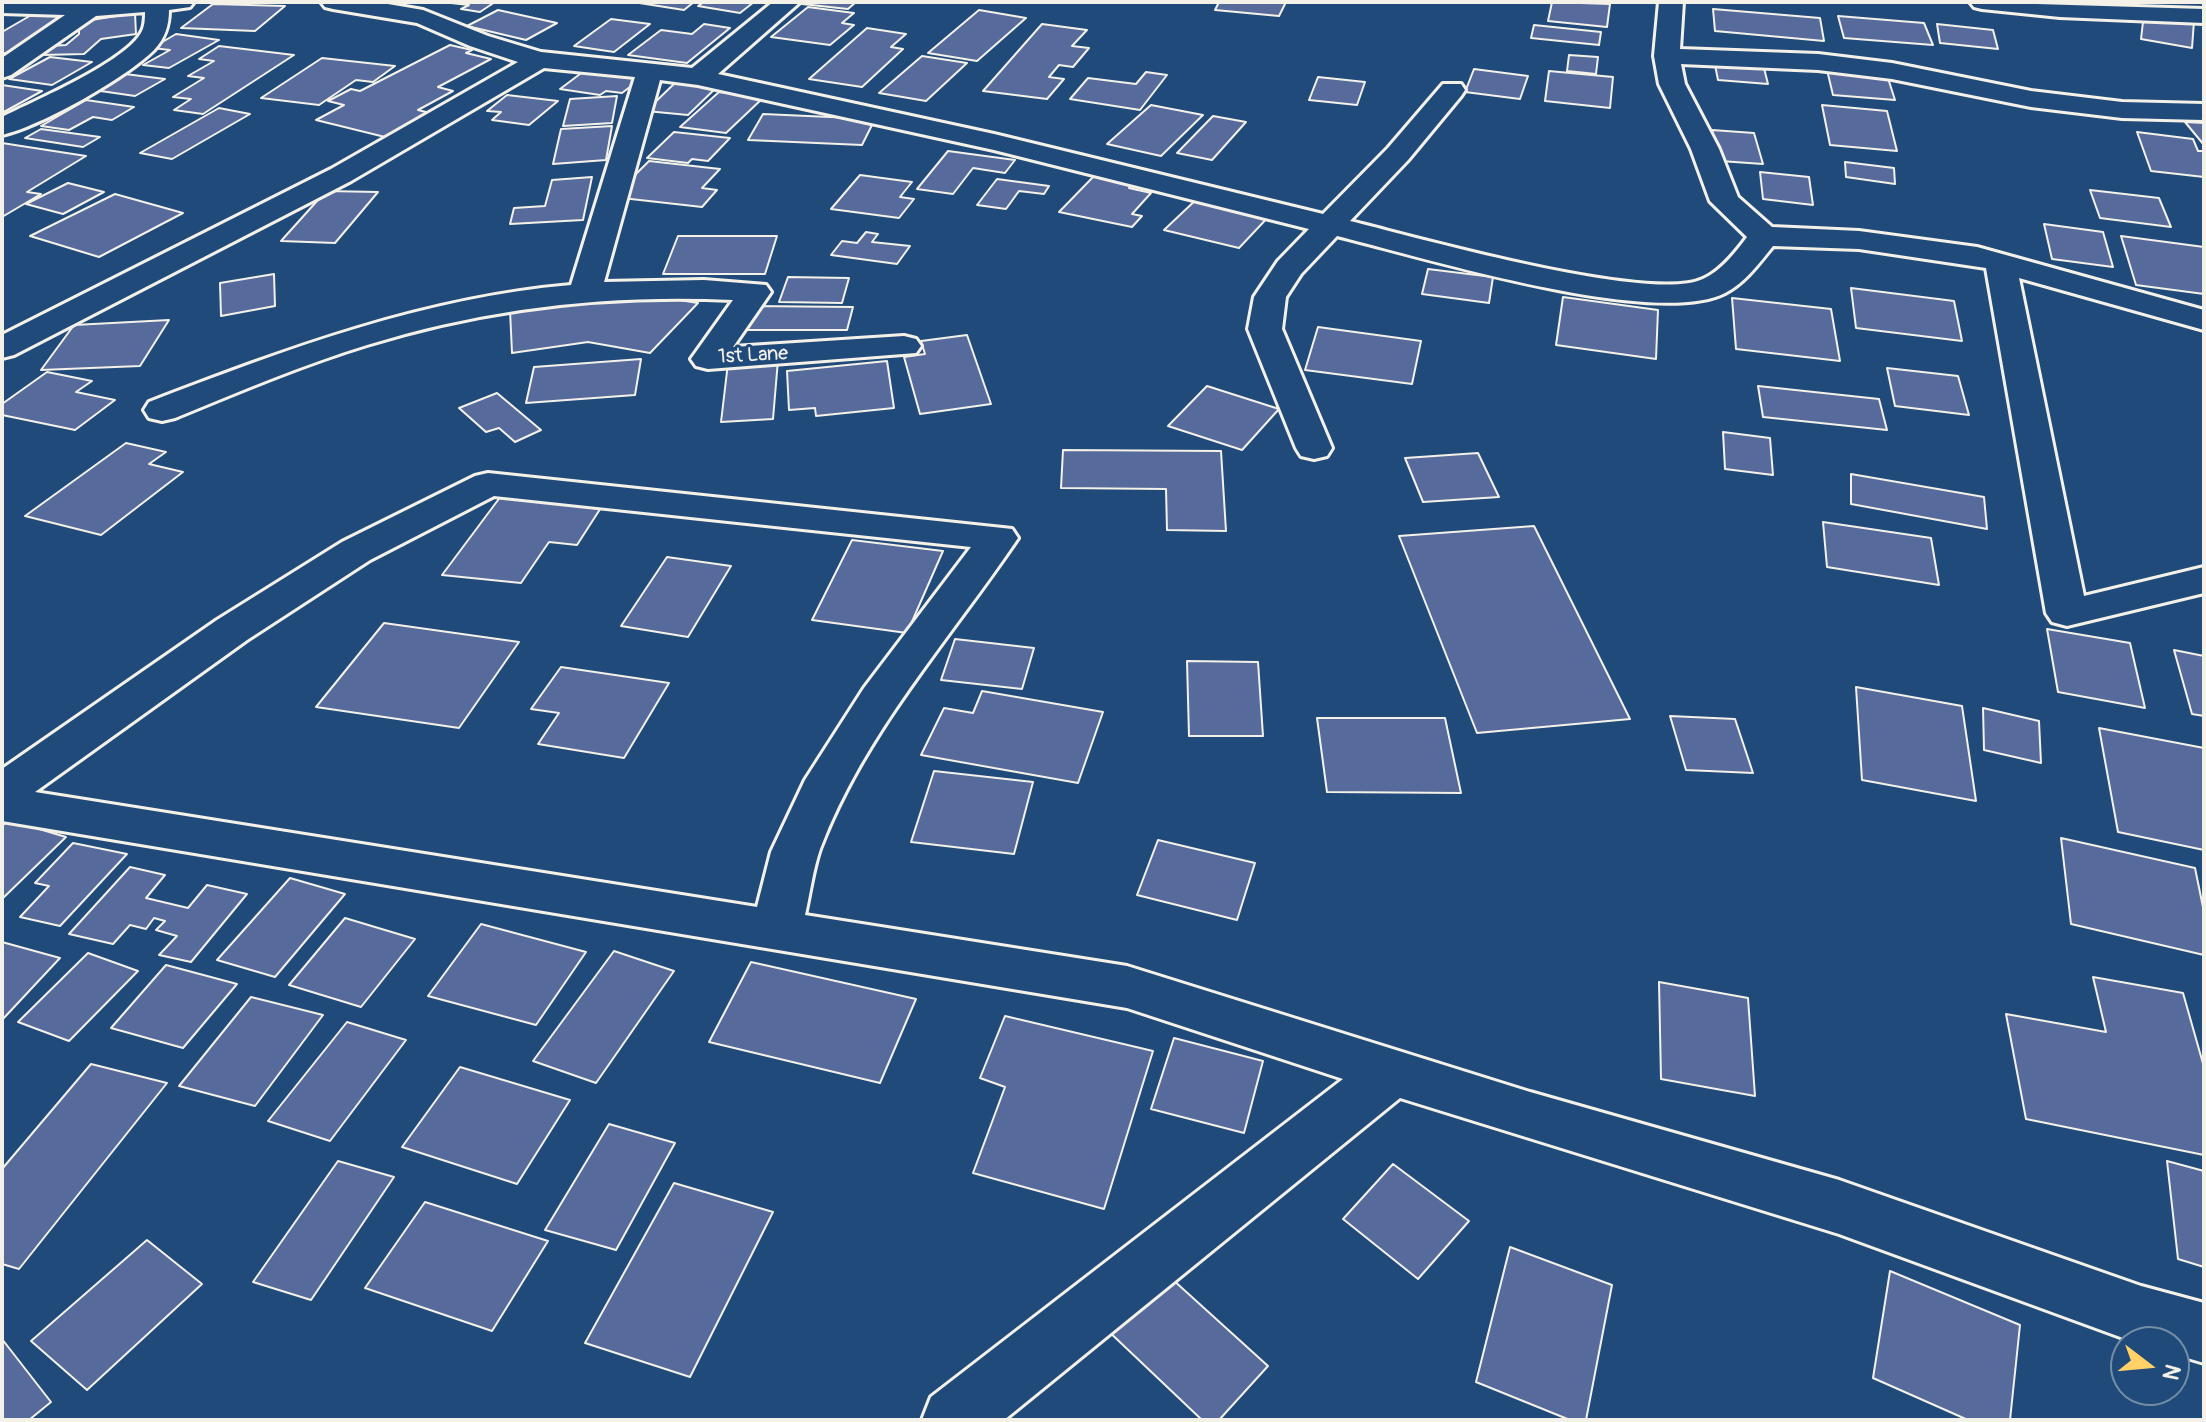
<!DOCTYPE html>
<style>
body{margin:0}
#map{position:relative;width:2206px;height:1422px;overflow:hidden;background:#1f4a7a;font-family:Pangolin,sans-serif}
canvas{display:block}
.frame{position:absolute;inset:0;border:4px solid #f4f1e8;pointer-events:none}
.north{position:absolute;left:2110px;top:1326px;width:80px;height:80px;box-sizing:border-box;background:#1f4a7a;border:2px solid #748da6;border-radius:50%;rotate:106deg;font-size:22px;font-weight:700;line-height:32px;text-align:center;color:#f4f1e8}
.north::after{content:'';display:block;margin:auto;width:28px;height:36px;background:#ffd166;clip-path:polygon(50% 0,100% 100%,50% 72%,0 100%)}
</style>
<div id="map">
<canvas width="2206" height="1422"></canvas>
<div class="frame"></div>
<div class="north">N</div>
</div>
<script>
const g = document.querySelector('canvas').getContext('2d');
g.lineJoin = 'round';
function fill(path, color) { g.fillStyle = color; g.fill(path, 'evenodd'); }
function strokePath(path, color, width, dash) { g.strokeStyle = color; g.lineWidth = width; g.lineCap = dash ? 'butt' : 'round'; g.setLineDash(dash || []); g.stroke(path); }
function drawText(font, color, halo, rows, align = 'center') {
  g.font = font + ' Pangolin,sans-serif'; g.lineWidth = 6; g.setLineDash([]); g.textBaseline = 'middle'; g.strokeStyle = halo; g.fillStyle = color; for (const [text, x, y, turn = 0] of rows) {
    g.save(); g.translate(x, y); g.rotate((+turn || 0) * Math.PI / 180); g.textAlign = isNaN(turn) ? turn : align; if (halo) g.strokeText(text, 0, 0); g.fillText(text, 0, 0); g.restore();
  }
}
const building = new Path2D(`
 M495,2L480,12L461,9L469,5L451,3Z
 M633,2H694L684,10Z
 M704,2H754L740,13L698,6Z
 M804,2H856L848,9L802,4Z
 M1219,2H1286L1279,16L1215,10Z
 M1552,2L1610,4L1607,27L1548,21Z
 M213,4L285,6L255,31L181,28Z
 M808,7L854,13L842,23L854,25L830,45L771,37Z
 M1713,9L1820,18L1824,41L1715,31Z
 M498,10L557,23L526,40L467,26Z
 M979,10L1026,18L977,61L928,53Z
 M135,13L136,34L101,39L84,54L42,55L49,46L66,45L79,34V22Z
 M2144,13L2194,21L2192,48L2141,39Z
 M33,14L76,17L15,54L2,53V32Z
 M1838,16L1924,23L1933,45L1844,38Z
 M611,19L650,24L614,52L574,46Z
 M704,24L730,28L687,63L628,55L661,30L692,34Z
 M1042,24L1087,30L1072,46L1089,48L1073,67L1059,65L1049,77L1064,79L1047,99L983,91Z
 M1937,24L1993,30L1998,49L1940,43Z
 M1534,25L1601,32L1599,45L1531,38Z
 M867,28L906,34L891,47L903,49L862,87L809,79Z
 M176,34L219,40L169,68L143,65L170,50L152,48Z
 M450,45L472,50L466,53L491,59L438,87L453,91L418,110L434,114L389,138L316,120L344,105L328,101L351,89L360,91Z
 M219,46L294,55L203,114L174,110L191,99L173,97L204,78L188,76L214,61L199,59Z
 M1569,55L1598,57L1596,74L1567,71Z
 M922,56L967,63L926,101L879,93Z
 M50,57L92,62L52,85L9,79Z
 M322,58L395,66L373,82L356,80L319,105L261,98Z
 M1714,60L1763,64L1768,84L1718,80Z
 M592,65L643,77L622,93L606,91L600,95L560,89Z
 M1474,69L1528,76L1520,99L1465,92Z
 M1827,70L1887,75L1895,100L1833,95Z
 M1549,71L1613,77L1610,108L1545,101Z
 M1146,72L1167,75L1140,110L1070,99L1088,78L1136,84Z
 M117,73L165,79L135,96L87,89Z
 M1318,77L1365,82L1357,105L1309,100Z
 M677,81L719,85L688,115L646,111Z
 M2,85L42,91L2,113Z
 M719,92L764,97L726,133L680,127Z
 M507,95L558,101L529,125L492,120L501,112L487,111Z
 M617,96L612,123L563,126L570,99Z
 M86,100L134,107L112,120L93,117L69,130L41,126Z
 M1151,105L1203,115L1161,156L1107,144Z
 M1822,105L1887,111L1897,151L1830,145Z
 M219,108L250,114L172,159L140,153Z
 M763,114L875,119L862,145L748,140Z
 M1213,116L1246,122L1212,160L1177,153Z
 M2185,122L2204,123V145Z
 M612,126L606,160L553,164L561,129Z
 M41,129L100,137L83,147L25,138Z
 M1712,130L1754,133L1763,164L1720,161Z
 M674,132L730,138L708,161L692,159L688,163L647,158Z
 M2137,132L2193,139L2198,151H2204V177L2151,171Z
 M2,143L86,156L27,192L41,194L2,217Z
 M948,151L1015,160L1005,173L973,168L953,194L917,189Z
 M649,161L720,169L702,188L717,190L702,207L613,197Z
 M1845,162L1894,168L1895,184L1846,177Z
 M1760,172L1809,177L1813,205L1763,199Z
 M860,175L912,182L900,197L914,199L899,218L831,209Z
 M1095,175L1134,183L1129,188L1151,193L1132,214L1142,216L1132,227L1059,212Z
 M592,177L583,220L510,224L514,208L545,206L552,180Z
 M997,179L1049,186L1044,194L1019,191L1006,209L977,205Z
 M68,183L104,192L63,214L26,204Z
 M2090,190L2159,198L2171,227L2100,218Z
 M326,191L378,192L335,243L281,241Z
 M115,194L183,213L99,257L30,236Z
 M1200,196L1272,213L1239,248L1164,230Z
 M2044,224L2103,232L2113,267L2052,259Z
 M866,232L878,234L872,242L910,246L897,264L831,255L842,241L857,243Z
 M678,236H777L765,274H663Z
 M2121,236L2204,247V294L2136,285Z
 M1428,269L1493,277L1489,303L1422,294Z
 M274,274L275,306L221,316L220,283Z
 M788,277L849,278L842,303L779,302Z
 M1851,288L1954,301L1962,341L1856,328Z
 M635,293L698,303L650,353L588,342L512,353L510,310Z
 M1563,297L1658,310L1656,359L1556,345Z
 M1732,298L1831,309L1840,361L1736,349Z
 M752,306L853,307L847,330H744Z
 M169,320L140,366L41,370L74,325Z
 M1318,327L1421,341L1412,384L1305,370Z
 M967,335L991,404L920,414L904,357L925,354L921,341Z
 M641,359L635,395L526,403L534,367Z
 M778,360L773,419L721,422L728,363Z
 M887,361L894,408L816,416L815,408L789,410L787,371Z
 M1887,368L1958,376L1969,415L1895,406Z
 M47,372L92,381L76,392L115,400L75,430L2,415V404Z
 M1207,386L1279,409L1242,450L1168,426Z
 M1758,386L1879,399L1887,430L1763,417Z
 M497,393L541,430L515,442L499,428L486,432L459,408Z
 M1723,432L1770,438L1773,475L1725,469Z
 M126,443L166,452L149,464L183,472L101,535L25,516Z
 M1063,450L1221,451L1226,531L1167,530L1166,489L1061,488Z
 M1478,453L1499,497L1423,502L1405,458Z
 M1851,474L1984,497L1987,529L1851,504Z
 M504,492L604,503L577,545L549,542L521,583L442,575Z
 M1823,522L1931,538L1939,585L1827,567Z
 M1534,526L1630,719L1477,733L1399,536Z
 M852,540L943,551L907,633L812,620Z
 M667,557L731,566L688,637L621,626Z
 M384,623L519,642L459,728L316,707Z
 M2047,629L2130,643L2145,708L2058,692Z
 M955,639L1034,648L1022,689L941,680Z
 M2174,650L2204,656V716L2192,714Z
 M1187,661L1258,662L1263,736H1189Z
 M561,667L669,683L624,758L538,744L559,713L531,709Z
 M1856,687L1962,706L1976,801L1862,780Z
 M982,691L1103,712L1078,783L921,755L944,708L973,713Z
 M1983,708L2039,721L2041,763L1984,750Z
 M1670,716L1735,719L1753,773L1686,770Z
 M1317,718H1445L1461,793L1327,792Z
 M2099,728L2204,748V850L2118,832Z
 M934,771L1033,782L1014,854L911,842Z
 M9,820L66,837L2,899V826Z
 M2061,838L2195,868L2204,912V955L2071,924Z
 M1158,840L1255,863L1237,920L1137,895Z
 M73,843L127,854L60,926L20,917L49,886L35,883Z
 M130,867L165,875L146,898L188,908L207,885L247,894L191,962L159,955L177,936L156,930L165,921L154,918L146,929L130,925L113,944L69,934Z
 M290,878L345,894L275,977L217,960Z
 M345,918L415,939L361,1007L289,985Z
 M481,924L586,952L536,1025L428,996Z
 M2,942L60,958L2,1020Z
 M614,951L674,971L596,1083L533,1061Z
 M88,953L138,971L69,1041L18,1022Z
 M751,962L916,999L880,1083L709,1042Z
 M166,965L237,984L183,1048L111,1028Z
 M2093,977L2183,993L2204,1067V1155L2026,1119L2006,1014L2106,1032Z
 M1659,982L1748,998L1755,1096L1661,1079Z
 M251,997L323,1015L255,1106L179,1086Z
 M1005,1016L1153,1051L1104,1209L973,1173L1005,1087L980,1078Z
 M347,1022L406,1040L330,1141L268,1121Z
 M1174,1038L1263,1061L1244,1133L1151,1109Z
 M91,1064L167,1083L19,1269L2,1264V1169Z
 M460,1067L570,1100L517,1184L402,1147Z
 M609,1124L675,1143L616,1250L545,1230Z
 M338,1161L394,1177L311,1300L253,1282Z
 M2167,1161L2204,1171V1267L2178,1259Z
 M1393,1164L1469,1221L1418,1279L1343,1219Z
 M674,1183L773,1212L690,1377L585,1343Z
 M425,1202L548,1241L492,1331L365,1288Z
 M147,1240L202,1284L87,1390L31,1341Z
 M1510,1247L1612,1285L1586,1420H1570L1476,1382Z
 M1161,1269L1268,1366L1219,1420H1202L1104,1327Z
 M1890,1271L2020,1325L2010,1420H1968L1873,1378Z
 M2,1339L51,1402L29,1420H2Z`);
fill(building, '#566b9b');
strokePath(building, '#f4f1e8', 2);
const minor = new Path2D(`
 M2,2H194L190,7L169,10C169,26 165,38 154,50C126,78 41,126 2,135V117C34,101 128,61 142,31C145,25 145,18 145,12L96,16L11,75L2,78V58L65,15L2,13Z
 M321,2H376L423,10L488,36L541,52L692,68L773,2H800L718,74L994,134L1323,214L1388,148L1443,84H1461L1465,90L1461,96L1408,160L1350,221C1416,237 1650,304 1703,279C1721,271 1736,252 1747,237L1710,201L1691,149L1659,84L1654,56L1659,2H1683L1680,49L1818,54L1892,63L2031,91L2122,102L2204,104V120L2122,118L2031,107L1892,79L1818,70L1681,64L1685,84L1719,149L1738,197L1772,227L1859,231L1977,247L2204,310V330L2019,278L2084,596L2204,567V593L2067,626L2052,622L2046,613L1986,268L1859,249L1773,246C1760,262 1745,283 1725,293C1654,329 1419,256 1337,236L1301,274L1286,297L1282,329L1332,448L1327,456L1314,459L1301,456L1296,448L1248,329L1254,297L1278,261L1309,229L994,150L698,85L660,80L604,282L704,280L766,285L771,292L733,347L904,336L916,339L921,346L916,353L708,369L696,366L691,359L733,300C609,294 486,308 367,345C302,365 238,392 175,418L162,421L149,418L144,410L149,402C287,349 423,298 571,285L635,77L544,68L351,181L14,355L2,358V335L331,169L518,62L470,46L417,23L333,9L325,7Z
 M1970,2L2204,9V23L2060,17L1982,9L1974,7Z
 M488,473L1012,529L1018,538C949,640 864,733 820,849C813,869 810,893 805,915L1127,966L1530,1092L1839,1180L2141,1286L2204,1303V1363L2174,1354V1342H2134L1839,1234L1400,1098L1004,1420H922L931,1397L1343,1079L1127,1008L2,821V769L217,620L342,542L475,476ZM494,496L971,547L864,688L805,780L771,852L757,907L35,792L247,640L370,560Z`);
strokePath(minor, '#f4f1e8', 6);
fill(minor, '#1f4a7a');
drawText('20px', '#f4f1e8', '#1f4a7a', [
 ["1st Lane",753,356,-3]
]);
</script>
